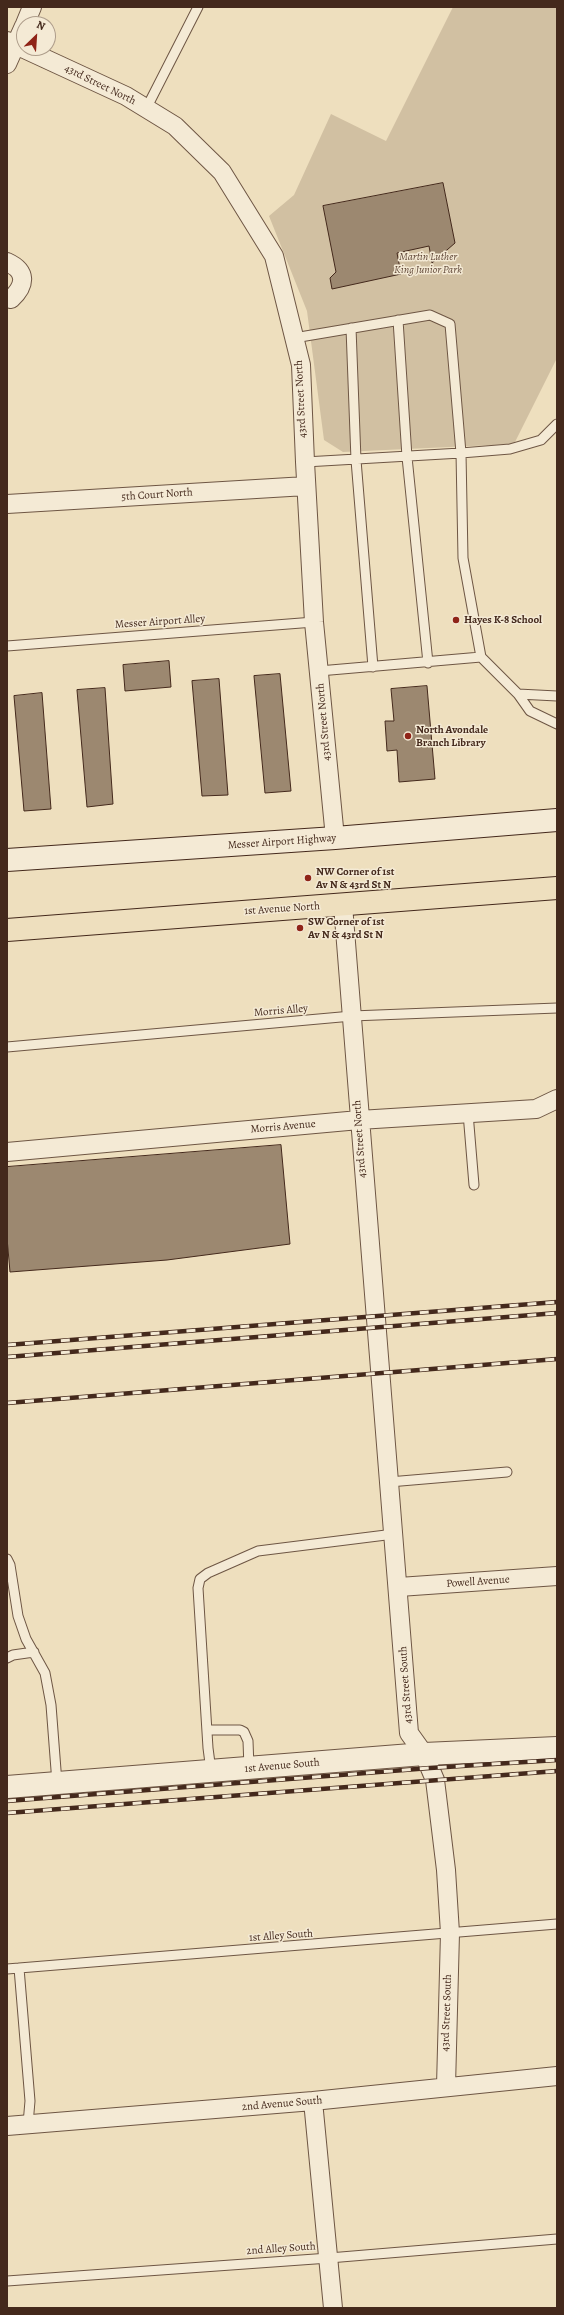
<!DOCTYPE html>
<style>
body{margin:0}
#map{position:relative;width:564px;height:2315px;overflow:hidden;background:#eedfbe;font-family:Alegreya,serif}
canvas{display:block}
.frame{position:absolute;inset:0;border:8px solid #44291c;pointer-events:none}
.north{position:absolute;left:16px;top:16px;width:40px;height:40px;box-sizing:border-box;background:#f4ead5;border:1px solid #ae9d8b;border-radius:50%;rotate:25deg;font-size:11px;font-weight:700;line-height:16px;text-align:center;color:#44291c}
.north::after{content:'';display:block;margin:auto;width:14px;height:18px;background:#8f2418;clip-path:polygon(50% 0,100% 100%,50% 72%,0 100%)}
</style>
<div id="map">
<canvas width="564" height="2315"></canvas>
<div class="frame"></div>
<div class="north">N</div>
</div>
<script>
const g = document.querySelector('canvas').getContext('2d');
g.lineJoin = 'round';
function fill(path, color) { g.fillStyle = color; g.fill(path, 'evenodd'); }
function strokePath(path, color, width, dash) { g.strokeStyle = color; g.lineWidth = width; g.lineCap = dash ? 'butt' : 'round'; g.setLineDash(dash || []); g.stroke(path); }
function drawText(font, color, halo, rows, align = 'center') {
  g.font = font + ' Alegreya,serif'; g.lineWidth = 3; g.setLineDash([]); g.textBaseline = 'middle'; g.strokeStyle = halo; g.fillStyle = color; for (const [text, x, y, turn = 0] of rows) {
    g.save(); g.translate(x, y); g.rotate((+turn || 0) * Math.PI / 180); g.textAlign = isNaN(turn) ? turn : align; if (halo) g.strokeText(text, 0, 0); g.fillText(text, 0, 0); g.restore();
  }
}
fill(new Path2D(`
 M453,7H557V358L514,444L343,452L324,440L307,311L269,216L294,195L331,114L386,141Z`), '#d1c0a2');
const building = new Path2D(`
 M443,183L455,243L432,263L429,246L397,253L401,274L332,289L330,278L336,272L323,206Z
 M169,661L171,687L125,691L123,665Z
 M280,674L291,791L265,793L254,676Z
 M219,679L228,795L202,796L192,681Z
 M427,686L435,779L399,782L397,750L387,751L385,721H394L391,689Z
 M105,688L113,804L87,807L77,690Z
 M42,693L51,809L24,811L14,696Z
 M281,1145L290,1244L167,1260L10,1272L7,1238V1167Z`);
fill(building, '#9c8870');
strokePath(building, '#44291c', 1);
const service = new Path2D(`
 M146,109L198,7
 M398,320L407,457L428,663
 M351,328L356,460L373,667
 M294,338L430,315L450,324L461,453L305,462
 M7,646L314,622
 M481,657L518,694L530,711L557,724
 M319,671L481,657L463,558L461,453L510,449L541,440L557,424
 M518,694L557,696
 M7,1047L352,1016L557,1008
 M468,1113L474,1185
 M389,1482L507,1472
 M7,1559L10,1565L18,1616L26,1639L45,1673L51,1705L57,1783
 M7,1658L13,1655L34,1652
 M207,1730H240L244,1732L248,1741L249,1768
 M211,1771L208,1748L198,1588L200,1579L208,1573L258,1551L394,1534
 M19,1968L30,2101L28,2124
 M7,1969L557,1924
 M7,2281L329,2258L557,2239`);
const minor = new Path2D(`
 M25,24L32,7
 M7,41L126,96L175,126L222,172L274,256L301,365L305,462L314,622L335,838
 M7,64L24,26
 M7,262C27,271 26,285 11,299L7,298
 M7,504L306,486
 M343,905L409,1733L424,1754L435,1780L446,1870L450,1933L446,2086
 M7,1152L359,1120L536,1109L557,1099
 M399,1587L557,1576
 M313,2101L333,2308
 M7,2126L313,2101L557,2076`);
const tertiary = new Path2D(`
 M7,1787L424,1754L557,1748`);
const secondary = new Path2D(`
 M7,860L335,838L557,820`);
const primary = new Path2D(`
 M7,930L557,888`);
strokePath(service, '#6e5644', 11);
strokePath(minor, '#6e5644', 20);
strokePath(tertiary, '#6e5644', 24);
strokePath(secondary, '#44291c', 24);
strokePath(primary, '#44291c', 24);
strokePath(service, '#f4ead5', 9);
strokePath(minor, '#f4ead5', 18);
strokePath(tertiary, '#f4ead5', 22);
strokePath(secondary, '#f4ead5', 22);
strokePath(primary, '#eedfbe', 22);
const rail = new Path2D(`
 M7,1345L557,1302
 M7,1357L557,1313
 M7,1403L557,1359
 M7,1801L430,1768L557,1760
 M7,1813L557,1771`);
strokePath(rail, '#44291c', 4.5);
strokePath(rail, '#f4ead5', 3, [9]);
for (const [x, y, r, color] of [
 [456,620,4,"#8f2418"],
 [408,736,4,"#8f2418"],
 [308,878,4,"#8f2418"],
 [300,928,4,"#8f2418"]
]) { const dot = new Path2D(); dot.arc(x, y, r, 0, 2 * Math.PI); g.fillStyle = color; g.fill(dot); strokePath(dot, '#f4ead5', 1.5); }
drawText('11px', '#44291c', '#f4ead5', [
 ["43rd Street North",100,85,26],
 ["43rd Street North",301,399,-93],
 ["5th Court North",157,495,-4],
 ["Messer Airport Alley",160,622,-4],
 ["43rd Street North",324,722,-95],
 ["Messer Airport Highway",282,842,-4],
 ["1st Avenue North",282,909,-4],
 ["Morris Alley",281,1011,-5],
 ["Morris Avenue",283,1127,-5],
 ["43rd Street North",360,1139,-94],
 ["Powell Avenue",478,1582,-4],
 ["43rd Street South",406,1685,-94],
 ["1st Avenue South",282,1766,-5],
 ["1st Alley South",281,1936,-4],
 ["43rd Street South",447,2013,-88],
 ["2nd Avenue South",282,2104,-5],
 ["2nd Alley South",281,2249,-4]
]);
drawText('italic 11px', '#604737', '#f4ead5', [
 ["Martin Luther",428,257],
 ["King Junior Park",428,270]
]);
drawText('bold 11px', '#44291c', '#f4ead5', [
 ["Hayes K-8 School",464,620],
 ["North Avondale",416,730],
 ["Branch Library",416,743],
 ["NW Corner of 1st",316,872],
 ["Av N & 43rd St N",316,885],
 ["SW Corner of 1st",308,922],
 ["Av N & 43rd St N",308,935]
], 'left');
</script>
